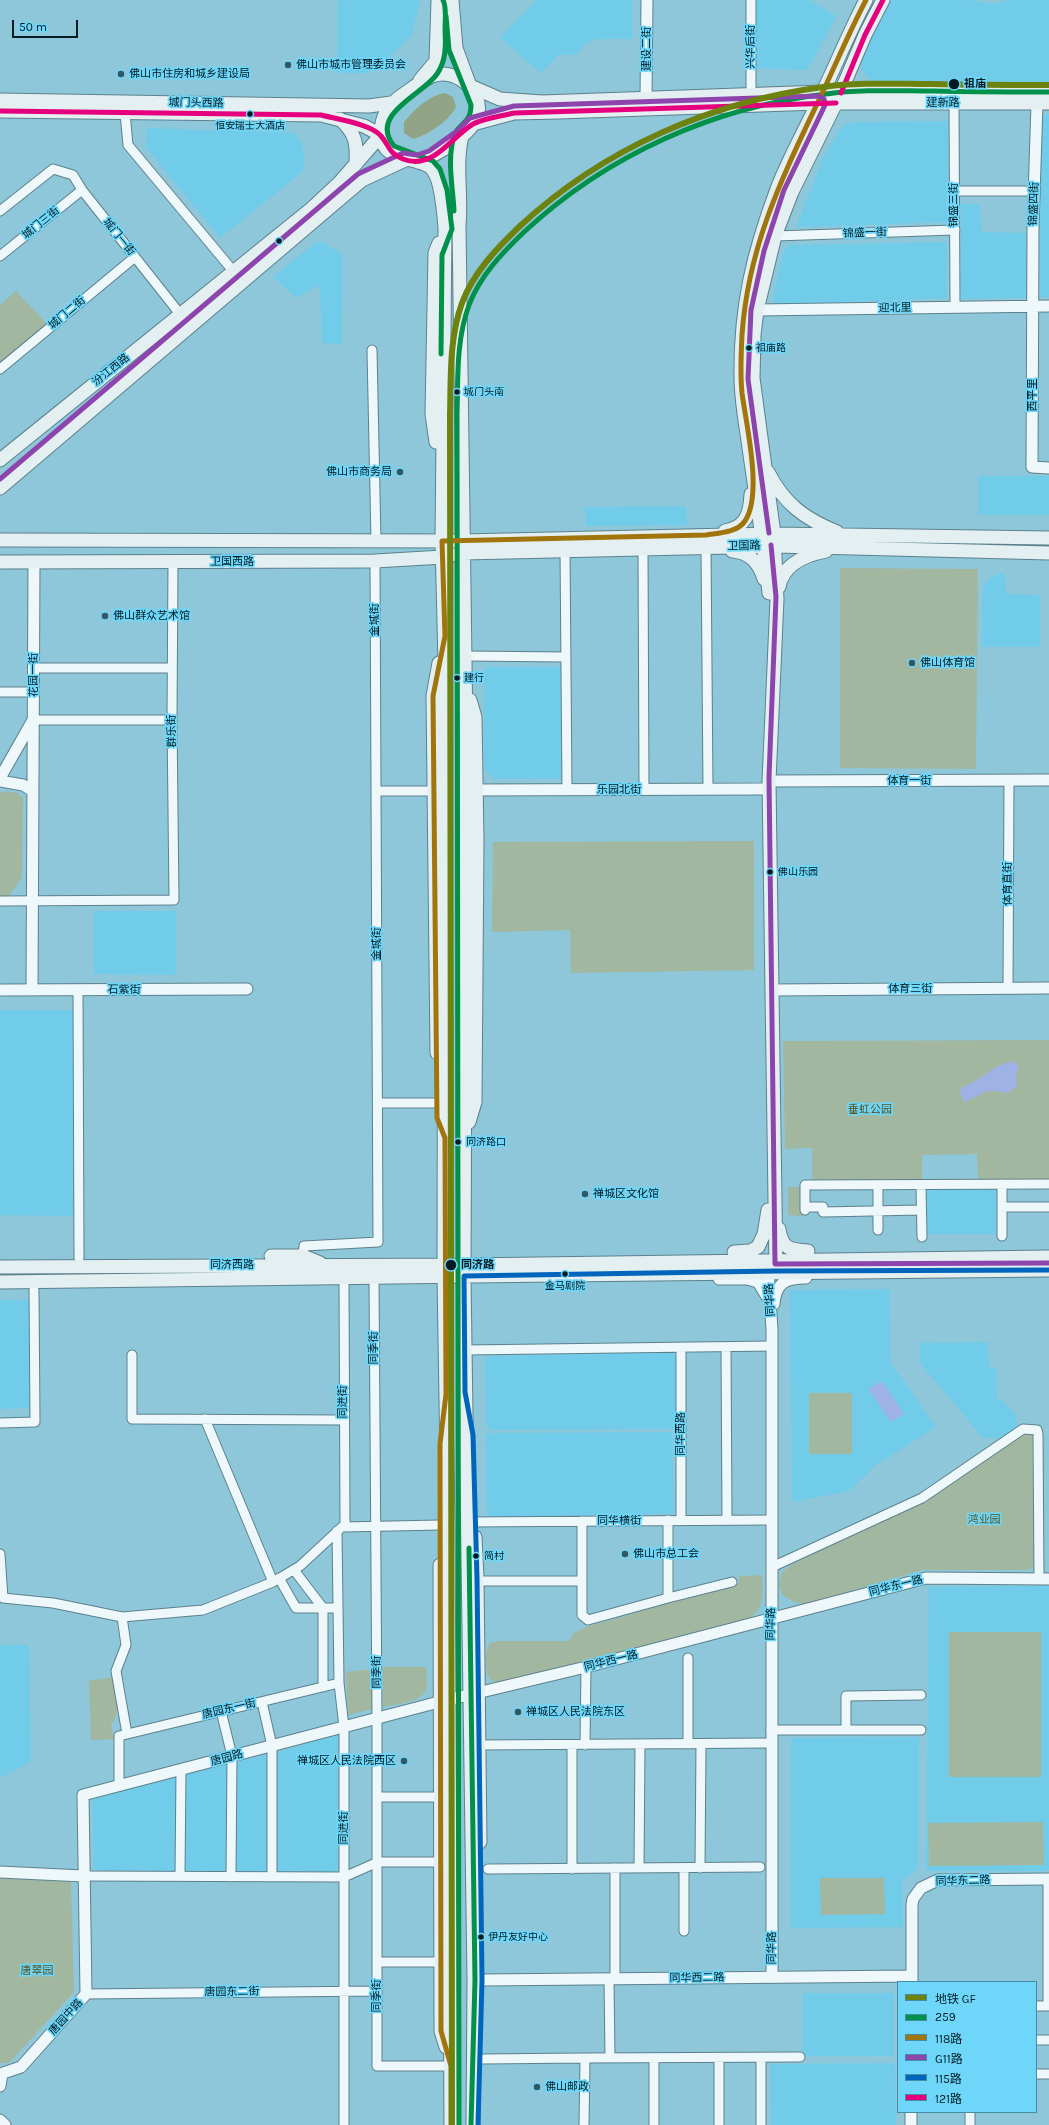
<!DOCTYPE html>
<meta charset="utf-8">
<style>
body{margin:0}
#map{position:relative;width:1049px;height:2125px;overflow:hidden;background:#8ec7da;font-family:Karla,"Noto Sans SC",sans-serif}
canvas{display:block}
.legend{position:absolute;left:897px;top:1981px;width:140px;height:132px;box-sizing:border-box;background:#6ed7f9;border:1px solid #448ca3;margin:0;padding:5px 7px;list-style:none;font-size:12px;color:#041b22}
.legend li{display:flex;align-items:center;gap:8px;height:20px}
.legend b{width:20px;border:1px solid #448ca3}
.scale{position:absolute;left:12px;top:20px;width:66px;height:18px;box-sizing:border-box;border:2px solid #041b22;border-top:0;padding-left:5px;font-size:12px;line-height:14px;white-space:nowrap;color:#041b22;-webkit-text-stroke:3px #6ed7f9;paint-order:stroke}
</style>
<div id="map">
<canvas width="1049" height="2125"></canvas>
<ul class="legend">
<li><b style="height:5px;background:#6e820f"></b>地铁 GF</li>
<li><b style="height:5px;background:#01914a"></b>259</li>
<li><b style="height:5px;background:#a2750c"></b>118路</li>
<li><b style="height:5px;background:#8e44ad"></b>G11路</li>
<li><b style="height:5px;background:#0065bd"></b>115路</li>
<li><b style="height:5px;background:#e5007d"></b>121路</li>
</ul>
<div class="scale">50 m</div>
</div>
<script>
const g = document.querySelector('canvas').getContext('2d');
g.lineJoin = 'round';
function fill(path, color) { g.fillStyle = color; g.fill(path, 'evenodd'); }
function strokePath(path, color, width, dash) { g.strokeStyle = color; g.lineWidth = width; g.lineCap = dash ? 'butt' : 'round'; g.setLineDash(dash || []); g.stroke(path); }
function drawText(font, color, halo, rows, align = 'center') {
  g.font = font + ' Karla,"Noto Sans SC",sans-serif'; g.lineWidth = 3.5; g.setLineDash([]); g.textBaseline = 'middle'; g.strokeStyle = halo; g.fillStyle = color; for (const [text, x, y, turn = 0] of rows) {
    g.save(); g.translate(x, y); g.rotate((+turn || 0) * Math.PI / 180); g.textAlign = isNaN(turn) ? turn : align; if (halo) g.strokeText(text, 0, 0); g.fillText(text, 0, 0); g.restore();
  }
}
fill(new Path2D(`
 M338,0H420L411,36L387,59L367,73H337Z
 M536,0H632V39H596L584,45L576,55H558L541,73L500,38Z
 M756,0H809L837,16L807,70L756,68Z
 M891,0H968L993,4L1008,0H1049V86L884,87L869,80L862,70L861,58Z
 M1040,115H1049V297H1040Z
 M948,121L949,222L796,227L823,158L843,125L856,122Z
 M147,128L294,133L302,144L305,159L302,172L220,238L146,147Z
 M961,204H979L982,232L1026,233L1027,298L961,299Z
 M323,242L343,255L342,344L322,343L320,287L317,286L296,298L273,277L315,243Z
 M947,242V298L775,305L773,298L783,252L789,245Z
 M978,476H1049V515H978Z
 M686,506L687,525L586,526L585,507Z
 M1000,573H1005L1006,594L1040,595V647H982L983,588L989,579Z
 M485,667H562L561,779H495L484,768Z
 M94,911H176V975L94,974Z
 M0,1010H75L73,1216L0,1215Z
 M926,1189H996V1234H927Z
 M889,1289L891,1363L936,1427L876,1465L849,1491L792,1502L790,1290Z
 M0,1300H31L32,1408L0,1409Z
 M988,1342L989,1368H996L997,1399H1001L1016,1414V1428L1004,1438H983L920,1363V1343Z
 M673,1352L676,1356V1424L673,1429L491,1430L486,1425L485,1359L489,1356Z
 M672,1432L674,1514L487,1517L486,1433Z
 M1049,1586V1871H926L929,1587Z
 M0,1645H29L31,1761L0,1778Z
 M338,1733V1870L332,1873L94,1870L92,1798L286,1750Z
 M919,1737L918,1868L903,1880V1927L791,1928V1738Z
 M803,1993H894V2056H803Z
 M895,2063L896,2125H771L770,2064Z`), '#70cce9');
fill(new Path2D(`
 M16,291L48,325L0,364V305Z
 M840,568L978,569L976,769L840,768Z
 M7,791L17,793L23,798L22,877L8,898H0V793Z
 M754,841V970L571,973L570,930L492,932L493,842Z
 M1049,1040V1180H978L977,1154L922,1155V1180L812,1181V1148L785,1149L783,1041Z
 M788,1187H803V1217L789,1215L788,1213Z
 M809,1393H852V1454H809Z
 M1024,1433H1030L1032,1435L1034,1566L1029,1570H922L806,1604C792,1603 772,1594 781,1575C784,1567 797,1562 804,1558L924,1501Z
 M762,1575C763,1592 765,1607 750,1618L497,1683L490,1680C485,1671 484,1652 490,1643L499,1641H569L574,1633L586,1627L737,1584L739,1582V1576Z
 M949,1632H1041V1777H949Z
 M383,1667H426C426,1674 428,1683 426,1690C421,1703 395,1704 383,1707Z
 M372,1669V1709L348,1715L346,1672Z
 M112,1677C114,1690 123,1714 111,1724L114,1739L91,1740L89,1681Z
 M1043,1822L1044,1865L929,1866L928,1823Z
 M0,1878L71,1882L74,1992L9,2063H0Z
 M820,1878H884L885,1914L821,1915Z`), '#a2b7a0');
fill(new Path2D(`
 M445,93L453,97L456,107C449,121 428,135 413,139L404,133V122C414,110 429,95 445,93Z`), '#91a485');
fill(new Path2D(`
 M1013,1061L1019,1067L1016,1073L1017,1086L1008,1093C981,1087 987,1094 964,1102L960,1092L961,1088C980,1081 993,1065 1013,1061Z
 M882,1381L904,1414L891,1422L868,1389Z`), '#9eb2e6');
const minor = new Path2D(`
 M751,0V94
 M954,103L955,307
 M125,113L128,145L234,272
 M954,191H1035
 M0,211L53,169L73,175L82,190L180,314
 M775,236L955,230
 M0,256L82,190
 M372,350L376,541
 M0,369L135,257
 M706,547L708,789
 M643,548L644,790
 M565,550L567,790
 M465,656L566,657
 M34,668H172
 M0,692H34
 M34,720H172
 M376,791H434
 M0,901L174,900L172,720L173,563
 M1008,989L1009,780
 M78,990L79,1258
 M378,1103H437
 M1002,1184V1236
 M878,1185V1230
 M921,1185L922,1237
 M805,1207H823V1212L921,1210
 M1002,1207H1049
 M805,1210V1185L1049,1184
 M303,1256L304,1246L378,1242L375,561
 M374,1278L377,1719V2066H451
 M344,1279L345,1526
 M681,1347V1520
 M726,1347L727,1520
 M465,1350L772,1346
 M132,1355V1419L343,1420
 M205,1419L273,1582
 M0,1423L35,1422L34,1290
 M582,1521V1615L588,1620L668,1598V1520
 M466,1522L772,1520
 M337,1531L339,1683L344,1727V2125
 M0,1554L3,1598L53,1603L122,1617L203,1610L273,1582L300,1566L342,1527L440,1525
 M772,1567L922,1498L1023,1429L1037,1430L1038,1434L1039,1579
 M294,1570L323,1608H338
 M279,1578L296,1608H323V1687
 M477,1581H582
 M668,1598L732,1582
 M122,1617L126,1645L116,1671L127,1734
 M262,1702L272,1746V1877
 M221,1711L232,1756L231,1877
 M771,1730H921
 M846,1730V1696L921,1695
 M688,1744V1658
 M480,1745L771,1743
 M572,1745V1869
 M585,1745L586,1667
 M119,1786V1736L339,1683
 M377,1797H439
 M615,1868V1979
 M639,1868L640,1745
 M700,1868L701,1744
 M488,1869L760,1867
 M83,1876L344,1877L378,1862H440
 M180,1876L181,1770
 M1048,1879V2006
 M684,1931V1868
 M377,1962H441
 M609,1979L610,2058
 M86,1994L377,1991
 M1036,2006H1049
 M1036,2040H1049
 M719,2058V2125
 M761,2058V2125
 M481,2059L585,2058
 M1036,2074H1049
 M970,2112V2125
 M584,2125L585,2058L800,2057
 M654,2125V2059`);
const tertiary = new Path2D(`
 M646,98L647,0
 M1037,103L1033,228L1032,467L1049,468
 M757,310L1049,306
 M0,778L33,720
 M0,781L23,785L33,791
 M769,781L1049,780
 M476,790L763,789
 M0,990L247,989
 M32,990L34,563
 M772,990L1049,988
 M768,1271L772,1329V1977
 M719,1279H747L758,1282L767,1297
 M774,1304C776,1282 786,1278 806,1278
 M0,1872L83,1876
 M482,1980L912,1976
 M912,1982V1905L913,1899L921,1888L938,1880L1049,1879
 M0,2074L21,2067L86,1994L83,1795L439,1702L586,1667L926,1578L1049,1579
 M0,2086L2,2074
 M911,2112V2125
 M0,2120L5,2125`);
const secondary = new Path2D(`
 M452,0L456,48L470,86
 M420,80L436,61L438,0
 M470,86L500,99L542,102L823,92L1049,91
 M0,100L369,106L391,103
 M0,111L321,115L364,126L381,135
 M340,119C356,134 357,143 356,164
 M473,124L514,113L559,112L818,103H1049
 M462,136C455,165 462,195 459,225L466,733L464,1276L474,1980L473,2125
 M418,162C436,155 473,135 478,114C483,90 454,67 432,76C422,80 413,88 404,94C389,104 381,115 381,134C382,163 416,156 430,167C441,175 444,215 445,228L442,541L445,663L444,1277L448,1524L451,2125
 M436,442L432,414L435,253L439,243
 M0,460L311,209L339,183L381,135
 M768,472C784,504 805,519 837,532
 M0,488L362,180L405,160
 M725,531C746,527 750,514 751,494
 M0,540L463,541L774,534L1049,538
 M732,551C750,552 759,563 764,579
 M0,562L375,561L443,557L463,553L775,546L1049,553
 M779,587C783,564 805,555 826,551
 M769,593C764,545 756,497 749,448C746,425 741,401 741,377C740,308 753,253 777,189C788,160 804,132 817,104C834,70 848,34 866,0
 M437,1053L433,696L439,663
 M469,1122L475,1102L477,840L475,717L470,700
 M779,1229C782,1249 790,1250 808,1251
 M734,1252L750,1251L758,1247L764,1234L768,1210
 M271,1256H303L320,1263
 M0,1267L465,1265L1049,1257
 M776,1271L769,781L777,599L774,534L753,378L754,335L757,310L775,236L792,192L836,103L865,35L883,0
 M0,1282C350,1279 699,1271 1049,1270
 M475,1537L477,1578L480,1842
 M440,1565L441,2031L446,2047`);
strokePath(minor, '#5c818d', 11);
strokePath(tertiary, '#5c818d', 13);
strokePath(secondary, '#5c818d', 15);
strokePath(minor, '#eef7f9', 9);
strokePath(tertiary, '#eef7f9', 11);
strokePath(secondary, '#e3eff0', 13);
strokePath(new Path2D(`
 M446,16L449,50L471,105C471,124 459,123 455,134C446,157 453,187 454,211
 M441,354L442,255L452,229L447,190L440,169L433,161L394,146C368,114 423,95 437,74C446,61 446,46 445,30C445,21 447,8 443,0
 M469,1548L475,1980L471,2125
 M459,2125L457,415C458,379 456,340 469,305C480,276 502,253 524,232C607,155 714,107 826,94C862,89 898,91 934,91C972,92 1011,92 1049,92`), '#01914a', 5);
strokePath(new Path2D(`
 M451,2125V2066L441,2031L440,1444L446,1394L445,1138L437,1118L433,696L445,636L442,541L706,535C718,533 737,533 745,521C763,494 746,424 742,393C740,374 741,354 742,335C748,248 780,182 817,104C834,69 848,34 866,0`), '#a2750c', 5);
strokePath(new Path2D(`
 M0,479L358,174L403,153L417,155L429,151L457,131L470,118L514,106L818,96L824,99L825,105L784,190L764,251L751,310L748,379L769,533
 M771,545L776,597L769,777L775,1264L1049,1263`), '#8e44ad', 5);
strokePath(new Path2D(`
 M478,2125L482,1980L477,1578L473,1435L465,1392L464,1276L776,1271L1049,1270`), '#0065bd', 5);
strokePath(new Path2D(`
 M841,93L865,35L883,0
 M0,111L321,115C336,119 372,124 381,136C390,146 387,152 403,159C433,171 451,137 473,124C484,118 502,116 514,113L836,103`), '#e5007d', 5);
strokePath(new Path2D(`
 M452,2125L450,415C451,378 449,339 462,303C473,273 497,248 520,226C604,148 711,102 823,87C859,82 896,84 932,84C971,85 1010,85 1049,85`), '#6e820f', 6);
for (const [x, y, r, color] of [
 [288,65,4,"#345762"],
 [121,74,4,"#345762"],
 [954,84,6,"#041b22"],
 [250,114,3.5,"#041b22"],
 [279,241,3.5,"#041b22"],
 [749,348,3.5,"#041b22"],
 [457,392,3.5,"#041b22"],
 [400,472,4,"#345762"],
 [105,616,4,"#345762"],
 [912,663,4,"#345762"],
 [457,678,3.5,"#041b22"],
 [770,872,3.5,"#041b22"],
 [458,1142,3.5,"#041b22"],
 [585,1194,4,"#345762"],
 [451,1265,6,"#041b22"],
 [565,1274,3.5,"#041b22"],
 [625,1554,4,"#345762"],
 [476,1556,3.5,"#041b22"],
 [518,1712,4,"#345762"],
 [404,1761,4,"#345762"],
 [481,1937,3.5,"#041b22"],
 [537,2087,4,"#345762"]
]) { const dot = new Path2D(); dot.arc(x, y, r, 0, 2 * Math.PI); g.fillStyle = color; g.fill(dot); strokePath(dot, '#6ed7f9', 1.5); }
drawText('10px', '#041b22', '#6ed7f9', [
 ["恒安瑞士大酒店",250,126,"center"],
 ["祖庙路",756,348],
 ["城门头南",464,392],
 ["建行",464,678],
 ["佛山乐园",778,872],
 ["同济路口",466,1142],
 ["金马剧院",565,1286,"center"],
 ["简村",484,1556],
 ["伊丹友好中心",488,1937]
], 'left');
drawText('11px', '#041b22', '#6ed7f9', [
 ["兴华后街",751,47,-90],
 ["建设二街",647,49,-90],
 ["城门头西路",196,103,1],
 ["建新路",943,103],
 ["锦盛四街",1034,204,-88],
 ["锦盛三街",954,205,-90],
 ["城门三街",41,223,-39],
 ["锦盛一街",865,233,-2],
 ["城门一街",119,237,51],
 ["迎北里",895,308,-1],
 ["城门二街",67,313,-40],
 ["汾江西路",111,370,-39],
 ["西平里",1033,395,-90],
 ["卫国路",744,546,-1],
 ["卫国西路",232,562],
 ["金城街",375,620,-90],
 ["花园一街",34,675,-90],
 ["群乐街",172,731,-91],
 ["体育一街",909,781],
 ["乐园北街",619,790],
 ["体育直街",1008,884,-90],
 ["金城街",377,944,-90],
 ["体育三街",910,989],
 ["石紫街",124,990],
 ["同济西路",232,1265],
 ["同华路",770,1300,-94],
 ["同季街",374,1348,-90],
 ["同进街",343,1402,-90],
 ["同华西路",681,1434,-90],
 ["同华横街",619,1521],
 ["同华东一路",896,1586,-14],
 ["同华路",771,1624,-89],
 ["同华西一路",611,1661,-14],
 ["同季街",377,1672,-91],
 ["唐园东一街",229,1709,-13],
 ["唐园路",227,1758,-15],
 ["同进街",344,1828,-90],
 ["同华东二路",963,1881,-2],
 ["同华路",772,1948,-90],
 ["同华西二路",697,1978,-1],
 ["唐园东二街",232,1992,-1],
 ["同季街",377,1996,-90],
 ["唐园中路",66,2017,-48]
]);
drawText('11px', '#041b22', '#6ed7f9', [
 ["佛山市城市管理委员会",296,65],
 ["佛山市住房和城乡建设局",129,74],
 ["佛山市商务局",392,472,"right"],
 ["佛山群众艺术馆",113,616],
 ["佛山体育馆",920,663],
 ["禅城区文化馆",593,1194],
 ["佛山市总工会",633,1554],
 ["禅城区人民法院东区",526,1712],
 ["禅城区人民法院西区",396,1761,"right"],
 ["佛山邮政",545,2087]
], 'left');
drawText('bold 11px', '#041b22', '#6ed7f9', [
 ["祖庙",964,84],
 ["同济路",461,1265]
], 'left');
drawText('11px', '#5a521b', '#6ed7f9', [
 ["垂虹公园",870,1110],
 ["鸿业园",984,1520],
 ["唐翠园",37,1971]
]);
</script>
